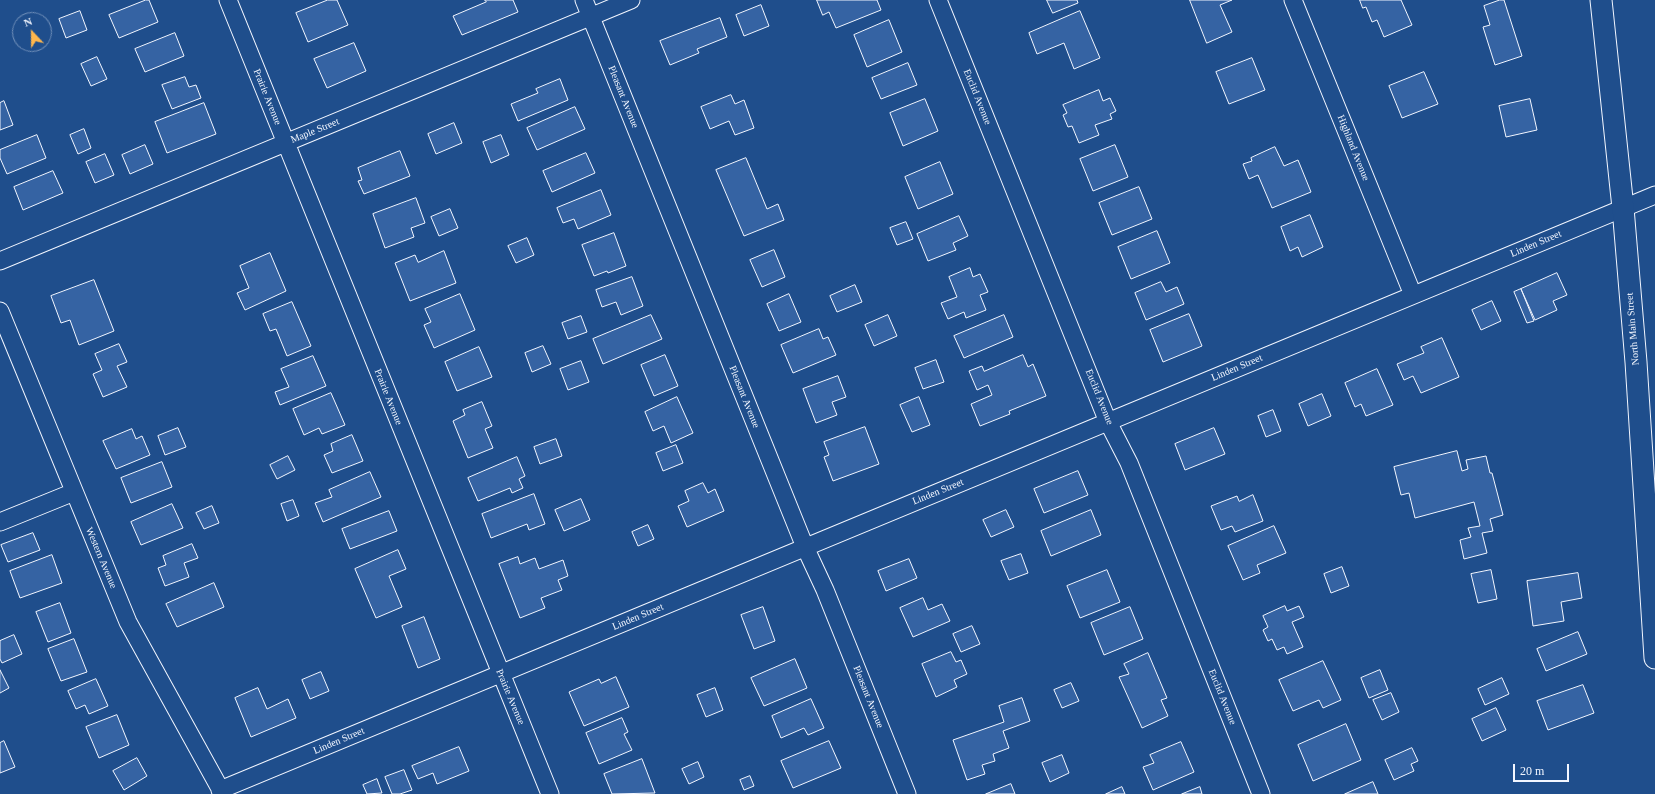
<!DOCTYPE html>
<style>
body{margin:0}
#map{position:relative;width:1655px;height:794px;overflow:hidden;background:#1f4e8c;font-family:Georgia,serif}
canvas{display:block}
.north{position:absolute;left:12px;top:12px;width:40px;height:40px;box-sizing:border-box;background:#1f4e8c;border:1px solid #7391ba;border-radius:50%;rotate:338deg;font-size:11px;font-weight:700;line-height:16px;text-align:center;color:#f2f6ff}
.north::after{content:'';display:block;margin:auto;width:14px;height:18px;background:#ffb74d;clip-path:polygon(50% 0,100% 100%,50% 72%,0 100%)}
.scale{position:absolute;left:1513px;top:764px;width:56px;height:18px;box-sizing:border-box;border:2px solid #f2f6ff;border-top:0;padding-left:5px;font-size:12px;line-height:14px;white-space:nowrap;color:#f2f6ff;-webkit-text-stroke:3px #1f4e8c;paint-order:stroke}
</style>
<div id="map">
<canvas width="1655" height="794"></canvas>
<div class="north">N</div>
<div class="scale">20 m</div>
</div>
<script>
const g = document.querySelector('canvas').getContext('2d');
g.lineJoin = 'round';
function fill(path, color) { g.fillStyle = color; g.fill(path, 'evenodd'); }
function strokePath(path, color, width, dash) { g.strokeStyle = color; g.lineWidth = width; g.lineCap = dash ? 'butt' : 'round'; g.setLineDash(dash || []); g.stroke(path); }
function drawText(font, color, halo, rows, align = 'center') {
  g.font = font + ' Georgia,serif'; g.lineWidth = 3; g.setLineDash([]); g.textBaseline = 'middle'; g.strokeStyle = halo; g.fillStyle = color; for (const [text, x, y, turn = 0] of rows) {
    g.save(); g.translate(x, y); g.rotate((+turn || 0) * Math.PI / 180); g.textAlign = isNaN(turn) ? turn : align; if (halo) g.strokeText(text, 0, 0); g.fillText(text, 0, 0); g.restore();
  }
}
const building = new Path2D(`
 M146,0H149L158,22L119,38L109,15Z
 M328,0H337L348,25L308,42L296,13Z
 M485,0H513L518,12L462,35L453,16L486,2Z
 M817,0H877L881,10L836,28L829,12L823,15Z
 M1047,0H1077L1078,3L1053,13Z
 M1190,0H1232L1220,5L1232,32L1207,43Z
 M1360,0H1401L1412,25L1384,37L1377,20L1372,22L1366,7L1363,8Z
 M1500,0H1504L1522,56L1495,65L1483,27L1490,25L1484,6Z
 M761,5L769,26L744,36L736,15Z
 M80,11L87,30L66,38L59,19Z
 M1080,11L1100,58L1074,69L1064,43L1037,54L1029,33Z
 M720,18L727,37L697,49L699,53L670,65L660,41Z
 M889,20L902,52L867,67L854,35Z
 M175,33L184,56L145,72L135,49Z
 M354,43L366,71L327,88L314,59Z
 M97,57L107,79L91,86L81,64Z
 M1252,58L1265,90L1229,104L1216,72Z
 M908,63L917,85L881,99L872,78Z
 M1424,72L1438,104L1402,118L1389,86Z
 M185,77L189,87L196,85L201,98L172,109L162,85Z
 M560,79L568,100L518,121L511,104L538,93L536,89Z
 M1099,90L1103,101L1110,98L1116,111L1110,114L1112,119L1095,125L1099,135L1079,143L1072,126L1068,127L1063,115L1067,113L1063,105Z
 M731,95L735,104L744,100L754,128L735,135L729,121L710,129L701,107Z
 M925,99L938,131L903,146L890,113Z
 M1530,99L1537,130L1506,137L1499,106Z
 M4,101L13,125L0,130V103Z
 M204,103L216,134L167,153L155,122Z
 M575,107L585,129L537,150L527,128Z
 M454,123L462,143L436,154L428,134Z
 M84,129L91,148L78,154L70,135Z
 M37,135L46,158L7,174L0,158V150Z
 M501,135L509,155L491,163L483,142Z
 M145,145L153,164L130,174L122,155Z
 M1115,145L1128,177L1093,191L1080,159Z
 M1275,147L1284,166L1298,160L1311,192L1272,208L1258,175L1249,179L1243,164L1252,161L1251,158Z
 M400,151L410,176L364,194L358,181L362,180L358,168Z
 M586,153L595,173L552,192L543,171Z
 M105,154L114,175L95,183L86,162Z
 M746,158L767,209L778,204L784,220L744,236L716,170Z
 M940,162L953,194L918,209L905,177Z
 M53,171L63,193L23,210L14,187Z
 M1139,187L1152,219L1112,235L1099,203Z
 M601,190L611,215L578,229L574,219L563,223L557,208Z
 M416,198L425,223L411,228L414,237L385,248L373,214Z
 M450,209L458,228L439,236L431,217Z
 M1310,215L1323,247L1302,257L1298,247L1290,251L1281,227Z
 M959,216L968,236L953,243L956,250L928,261L917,234Z
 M906,222L913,239L897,245L890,228Z
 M1157,231L1170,263L1131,279L1118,247Z
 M614,233L626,266L608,273L607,271L594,276L582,245Z
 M527,238L534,255L516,263L508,246Z
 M774,250L785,277L762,287L750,260Z
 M444,251L456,283L410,301L395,263L415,255L418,262Z
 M270,253L286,291L245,310L237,293L249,288L240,266Z
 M970,268L973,277L980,274L988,292L980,295L986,310L966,318L964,312L948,319L941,303L957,297L949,277Z
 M1557,273L1567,295L1553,301L1557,310L1535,320L1521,289Z
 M632,277L643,306L621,315L616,302L602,307L596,290Z
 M94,280L114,331L79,345L70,320L61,323L51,296Z
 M1161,282L1166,292L1177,287L1184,304L1146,320L1135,293Z
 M855,285L862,302L837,312L830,296Z
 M1521,289L1534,321L1527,323L1514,292Z
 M460,294L475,330L434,348L424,325L431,322L425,309Z
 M789,294L801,322L779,331L767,304Z
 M1492,301L1501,321L1481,330L1472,310Z
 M292,302L311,346L287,356L276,329L270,331L263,314Z
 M1189,314L1202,346L1163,362L1150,330Z
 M651,315L662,339L603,364L593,339Z
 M888,315L897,336L874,346L865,325Z
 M1004,315L1013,337L964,358L954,336Z
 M581,316L587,332L568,339L562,323Z
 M819,329L823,339L828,337L836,355L793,373L781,345Z
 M1442,338L1459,377L1421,393L1413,376L1404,380L1397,364L1424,353L1421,347Z
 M119,344L127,362L117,366L127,387L103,397L93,374L102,370L95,354Z
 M543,346L551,364L532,372L525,353Z
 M479,347L492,377L457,391L445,362Z
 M665,355L678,386L654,396L641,365Z
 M1023,355L1028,367L1033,364L1046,396L1009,411L1010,414L980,426L971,404L992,395L988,385L977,390L969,371L982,366L984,371Z
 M313,356L326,386L280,405L275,392L289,387L281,369Z
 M936,360L944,382L923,389L915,368Z
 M581,361L589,382L568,390L560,369Z
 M1377,369L1393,405L1366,416L1361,404L1355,407L1345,383Z
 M838,376L846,397L832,402L837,415L816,423L803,389Z
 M331,393L345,425L322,434L319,428L304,435L293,409Z
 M1322,394L1331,416L1308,426L1299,404Z
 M677,397L693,433L671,443L664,426L653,431L645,412Z
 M919,397L930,425L912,432L900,405Z
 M482,402L492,426L485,429L493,448L468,458L453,421L465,415L463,410Z
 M1273,410L1281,431L1266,437L1258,416Z
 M865,427L879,464L833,481L824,457L829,455L824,442Z
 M178,428L186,447L165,455L158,436Z
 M1214,428L1225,454L1185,470L1175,444Z
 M132,429L136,439L142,436L150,455L116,469L103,441Z
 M352,435L363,461L332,473L324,455L333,451L331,444Z
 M556,439L562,456L540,464L534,447Z
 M676,445L683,463L663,471L656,453Z
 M1457,451L1462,471L1468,469L1466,460L1486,456L1490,473H1492L1503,515L1490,519L1493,531L1482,533L1487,553L1464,559L1460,540L1471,537L1468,528L1480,526L1474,502L1415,518L1409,493L1401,495L1394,467Z
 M288,456L295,470L277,479L270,465Z
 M517,457L525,476L519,479L523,488L512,493L510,488L478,501L468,478Z
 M162,462L172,487L131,503L121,478Z
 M1078,471L1088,495L1044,513L1034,489Z
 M370,472L381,497L323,522L315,503L332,497L329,490Z
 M703,483L708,493L715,489L724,511L687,527L678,506L689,501L685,491Z
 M534,494L545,524L529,530L527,524L491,538L482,514Z
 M1253,495L1263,521L1235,532L1232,526L1221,530L1211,506L1237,496L1239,501Z
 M581,499L590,520L564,531L555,510Z
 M293,500L299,516L287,521L281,504Z
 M172,504L183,528L141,545L131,522Z
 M212,506L219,523L204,529L196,513Z
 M1006,510L1014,527L991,537L983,520Z
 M1091,510L1101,535L1051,556L1041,531Z
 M389,511L397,531L350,549L342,529Z
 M648,525L654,539L638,546L632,532Z
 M1274,526L1286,553L1257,565L1260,573L1243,580L1228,546Z
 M33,533L40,550L8,562L1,545Z
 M192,544L198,558L184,563L189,577L165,586L158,568L166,565L163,556Z
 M398,550L406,569L389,576L402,607L376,618L355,569Z
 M1021,554L1028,573L1009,580L1001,561Z
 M52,555L62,583L20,598L10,571Z
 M518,557L520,564L535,558L539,569L563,560L568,576L558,580L562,590L541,598L545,608L520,618L499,564Z
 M909,559L917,578L886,591L878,571Z
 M1342,567L1349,586L1331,593L1324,574Z
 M1107,570L1120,602L1080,618L1067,586Z
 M1491,570L1497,599L1478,603L1471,574Z
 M1578,573L1582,598L1561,602L1564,621L1533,626L1527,581Z
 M214,583L224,607L177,627L166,604Z
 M923,598L928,610L942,604L950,621L913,637L900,608Z
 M60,603L71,633L48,642L36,612Z
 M1285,606L1287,611L1299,606L1304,617L1292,622L1303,647L1287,654L1284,647L1277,650L1272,639L1268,641L1263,630L1268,627L1263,616Z
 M763,607L775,641L754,649L741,615Z
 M1130,607L1143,639L1104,655L1091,623Z
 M424,617L440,659L418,668L402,626Z
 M972,626L980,644L961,652L953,634Z
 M1578,632L1587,654L1546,671L1537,649Z
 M14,635L22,654L2,663L0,659V641Z
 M74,639L87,672L61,681L48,649Z
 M951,652L956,662L961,660L967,674L954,680L957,687L936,697L922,664Z
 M1148,653L1167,698L1161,700L1168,716L1142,728L1119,677L1129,674L1124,664Z
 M795,659L807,688L764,706L751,678Z
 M1323,661L1341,700L1323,708L1319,700L1293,711L1279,680Z
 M0,670L9,688L0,693Z
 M1380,670L1388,690L1369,698L1361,678Z
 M321,672L329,691L310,699L302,680Z
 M616,677L629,707L584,726L569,692L599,679L601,683Z
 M1502,678L1509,694L1485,705L1478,689Z
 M96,679L108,706L89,714L85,705L76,709L68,691Z
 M1071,683L1079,701L1062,708L1054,690Z
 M1583,685L1594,713L1548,730L1537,701Z
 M258,688L267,709L288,699L296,718L251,737L235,698Z
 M715,688L723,710L706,717L697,695Z
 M1391,693L1399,712L1382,720L1373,700Z
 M1022,698L1030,721L1003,731L1009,748L993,754L995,761L982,765L985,774L967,780L953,740L1004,722L999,706Z
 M811,699L824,728L808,735L804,728L781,738L772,716Z
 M1496,708L1506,730L1482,741L1472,719Z
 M117,715L129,745L99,758L86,727Z
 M622,718L628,732L624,734L632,750L599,764L586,733Z
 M1346,724L1361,760L1313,781L1298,745Z
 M4,741L15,767L0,773V743Z
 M829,741L841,768L793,788L781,761Z
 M1181,742L1194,772L1153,790L1143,767L1154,763L1150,755Z
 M459,747L469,771L437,784L433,773L418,779L412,766Z
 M1412,748L1418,761L1411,764L1414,771L1394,780L1385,760Z
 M1062,755L1069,773L1050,782L1042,763Z
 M137,758L147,776L124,790L113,771Z
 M642,759L655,793L612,794L604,774Z
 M698,762L704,777L689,784L682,769Z
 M404,770L412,790L400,794H392L385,777Z
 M750,776L754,786L744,790L740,780Z
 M377,779L382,793L367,794L363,785Z
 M1373,782L1378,794H1345Z
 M1011,784L1015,794H986Z
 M1122,787L1125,794H1106Z
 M1200,787L1202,794H1182Z`);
fill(building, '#3563a3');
strokePath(building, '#f2f6ff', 1);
const minor = new Path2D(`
 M228,0L550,794
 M584,0L805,547L825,590L907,794
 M938,0L1108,422L1129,463L1261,794
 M1293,0L1413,295
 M0,261L631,0
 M0,311L128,622L223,794
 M0,522L74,492
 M220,790L1655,195`);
const tertiary = new Path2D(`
 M1601,0L1623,208L1636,362L1655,658`);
strokePath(minor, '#f2f6ff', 19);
strokePath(tertiary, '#f2f6ff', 23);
strokePath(minor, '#1f4e8c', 17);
strokePath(tertiary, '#1f4e8c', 21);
drawText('10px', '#f2f6ff', '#1f4e8c', [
 ["Prairie Avenue",267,97,68],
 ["Pleasant Avenue",623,97,68],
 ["Euclid Avenue",977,97,68],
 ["Maple Street",315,131,-22],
 ["Highland Avenue",1353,148,68],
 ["Linden Street",1536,244,-23],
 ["North Main Street",1633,329,-95],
 ["Linden Street",1237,368,-23],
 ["Prairie Avenue",388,397,68],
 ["Pleasant Avenue",744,397,68],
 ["Euclid Avenue",1099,397,68],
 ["Linden Street",938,492,-22],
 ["Western Avenue",101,558,67],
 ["Linden Street",638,617,-23],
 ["Prairie Avenue",510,697,67],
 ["Pleasant Avenue",868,697,68],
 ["Euclid Avenue",1222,697,68],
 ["Linden Street",339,741,-23]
]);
</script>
